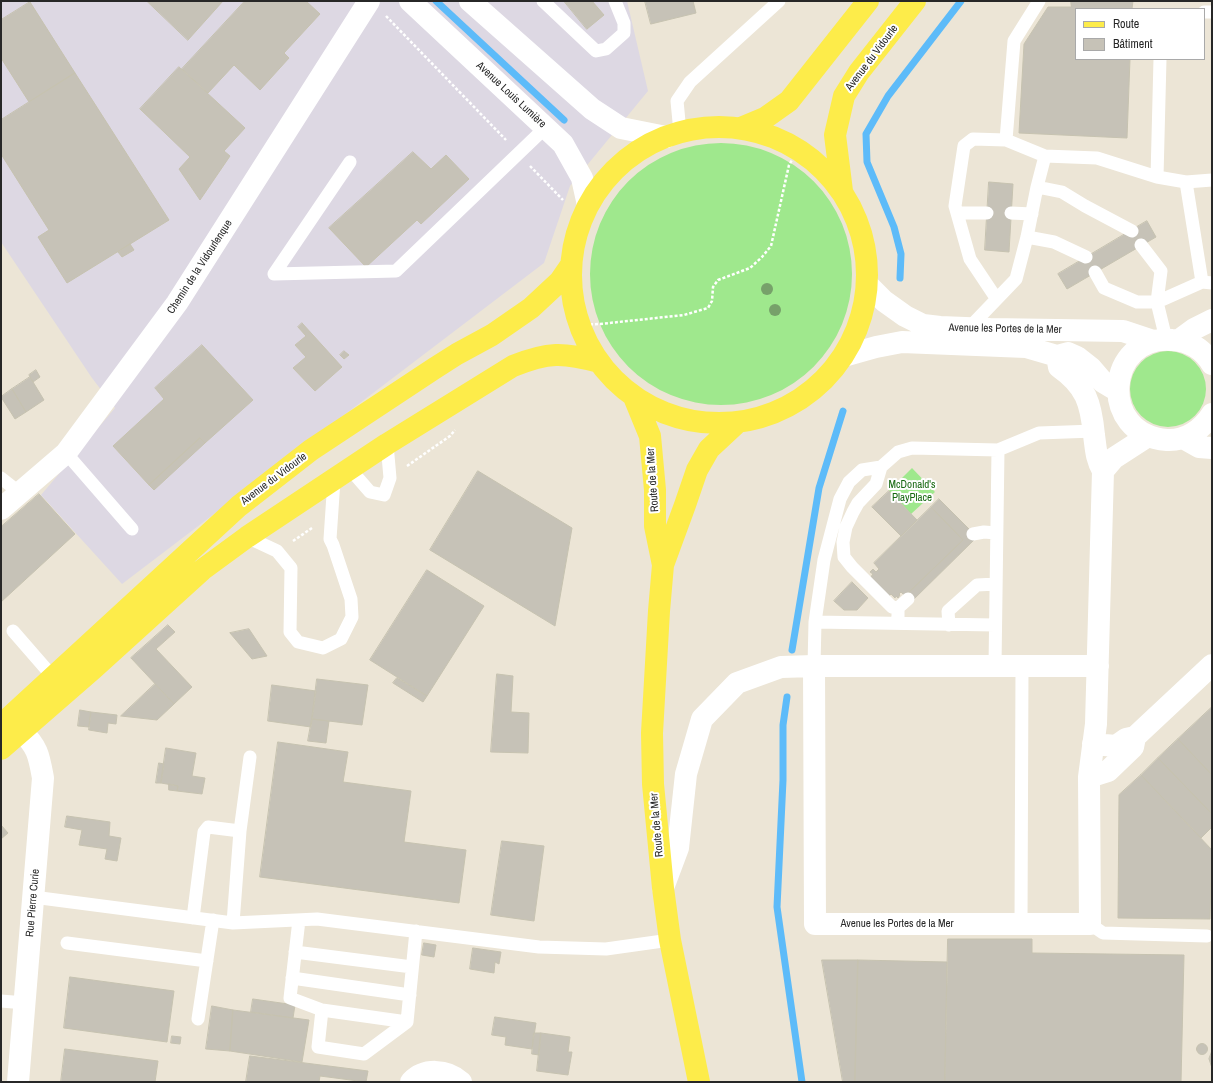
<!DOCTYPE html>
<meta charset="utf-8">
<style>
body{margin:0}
#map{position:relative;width:1213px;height:1083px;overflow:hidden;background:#ece5d6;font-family:"Archivo Narrow",sans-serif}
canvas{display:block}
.frame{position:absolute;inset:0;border:2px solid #272727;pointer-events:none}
.legend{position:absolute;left:1075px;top:8px;width:130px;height:52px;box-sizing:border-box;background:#fff;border:1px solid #a9a9a9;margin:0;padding:5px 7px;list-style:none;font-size:12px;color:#272727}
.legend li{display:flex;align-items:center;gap:8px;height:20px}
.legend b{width:20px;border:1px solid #a9a9a9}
</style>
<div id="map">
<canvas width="1213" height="1083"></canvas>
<div class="frame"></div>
<ul class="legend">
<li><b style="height:5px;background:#fdec4a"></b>Route</li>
<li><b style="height:11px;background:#c6c2b7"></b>Bâtiment</li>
</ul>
</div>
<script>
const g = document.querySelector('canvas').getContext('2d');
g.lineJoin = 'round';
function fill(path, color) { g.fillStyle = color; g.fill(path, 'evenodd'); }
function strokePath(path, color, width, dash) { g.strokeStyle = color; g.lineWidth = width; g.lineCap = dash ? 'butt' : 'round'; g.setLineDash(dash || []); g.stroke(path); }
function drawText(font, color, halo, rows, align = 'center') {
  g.font = font + ' "Archivo Narrow",sans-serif'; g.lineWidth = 4; g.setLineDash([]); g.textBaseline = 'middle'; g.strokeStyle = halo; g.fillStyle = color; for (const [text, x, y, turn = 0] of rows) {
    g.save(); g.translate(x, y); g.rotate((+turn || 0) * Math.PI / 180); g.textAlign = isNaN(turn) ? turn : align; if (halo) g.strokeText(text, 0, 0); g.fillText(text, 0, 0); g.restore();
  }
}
fill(new Path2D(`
 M1,1H627L648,91L570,186L544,263L122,584L41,495L115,408L92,378L1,242Z`), '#ddd8e3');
fill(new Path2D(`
 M590 274a131 131 0 1 1 262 0a131 131 0 1 1-262 0Z
 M1130 389a38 38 0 1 1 76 0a38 38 0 1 1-76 0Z
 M912,468L935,492L911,514L889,491Z`), '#9fe88d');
strokePath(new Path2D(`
 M436,1L564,120
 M900,278L901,254L894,227L867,162L866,134L888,96L961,1
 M792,650L819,488L843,411
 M787,697L783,725V780L777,907L802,1082`), '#5dbbf9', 7);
const building = new Path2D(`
 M147,1H223L188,40Z
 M245,1H306L320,14L284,53L289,58L260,90L234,65L208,93L182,69Z
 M564,1H592L604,15L587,29Z
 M645,1H693L696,13L651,24Z
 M1071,1H1133L1132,9H1076V59H1130L1127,138L1019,133L1024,44L1048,7H1071Z
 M30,2L75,73L29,102L1,58V20Z
 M179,67L245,128L224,151L230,156L200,200L179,169L190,157L140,109Z
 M75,73L169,220L67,283L38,237L49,230L1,154V120Z
 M413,152L431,169L446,155L469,179L421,224L417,220L366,267L329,228Z
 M989,182L1013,184L1009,252L985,250Z
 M1147,221L1156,237L1067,289L1058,274Z
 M130,244L134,250L122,257L118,252Z
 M302,323L342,367L315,391L293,368L306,357L295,345L306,336L298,327Z
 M202,345L253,400L205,443L200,438L149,485L113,446L164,399L155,388Z
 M344,351L349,355L344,359L340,355Z
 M36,370L40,377L33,382L29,375Z
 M30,377L44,400L26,412L12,389Z
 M12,389L26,412L15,419L1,397Z
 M200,438L205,443L154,490L149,485Z
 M478,471L572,528L555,626L430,550Z
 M889,491L917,520L901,536L872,507Z
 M39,494L75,534L1,602V527Z
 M939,499L977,537L911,602L905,596L963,540L931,507Z
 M931,507L963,540L905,596L901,592L899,594L900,595L898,598L896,596L895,598L891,594L887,598L870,578L873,574L870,572L873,569L876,572L879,569L874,563Z
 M427,570L484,606L427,696L370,660Z
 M852,582L868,598L857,610H844L834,601Z
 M168,625L175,632L156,649L192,687L174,704L131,658Z
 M249,629L267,656L252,659L230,633Z
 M497,674L513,676L511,712L529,713L528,753L491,752Z
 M397,678L427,696L423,702L393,683Z
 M317,679L368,685L362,725L312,719Z
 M155,684L174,704L157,720L121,716Z
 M272,685L316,691L311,727L268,721Z
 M1212,707V775L1178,739Z
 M80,710L91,712L89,727L78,726Z
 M91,712L117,715L116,724L108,723L107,733L89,730Z
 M312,719L329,721L326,743L308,741Z
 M1178,739L1212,775V814L1158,758Z
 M278,742L348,752L343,782L411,791L404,842L466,850L459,903L260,877Z
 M166,748L196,753L192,776L205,778L202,794L177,791L178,786L161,783Z
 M1158,758L1212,814V827L1201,838L1141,775Z
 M159,763L164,764L161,783H156Z
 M1141,775L1212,850L1210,919L1118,918L1119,795Z
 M169,784L178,786L177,791L169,790Z
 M67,816L110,822L109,836L121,838L117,861L105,859L107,849L79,845L82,830L65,827Z
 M1,825L8,833L1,839Z
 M502,841L544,846L534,921L491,915Z
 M1211,883H1212V900H1211Z
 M948,939H1032V953L1184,955L1181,1082H945Z
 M424,943L436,945L434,957L422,955Z
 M473,948L501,952L499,964L495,962L494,973L470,969Z
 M822,960H858L855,1082H843Z
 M858,960L947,962L945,1082H855Z
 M70,977L174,991L167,1042L64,1028Z
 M253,999L295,1005L293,1018L251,1012Z
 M212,1006L233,1010L230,1051L206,1049Z
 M233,1010L309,1020L302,1062L230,1051Z
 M495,1017L536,1023L532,1049L505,1045L506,1037L492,1035Z
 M534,1033H541L539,1055L532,1054Z
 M541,1033L570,1037L568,1052H572L568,1075L537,1071Z
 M172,1036L181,1037L180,1044L171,1043Z
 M1196.5 1049a5.5 5.5 0 1 1 11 0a5.5 5.5 0 1 1-11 0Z
 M65,1049L158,1061L155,1082H61Z
 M1212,1051V1068L1209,1059Z
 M250,1056L368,1071L366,1082L320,1076L319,1082H246Z`);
fill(building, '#c6c2b7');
strokePath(building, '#c6c2b0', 1);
strokePath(new Path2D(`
 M386,16L506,140
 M530,166L563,200
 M580,325L600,324L684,315L708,308L712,301L713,287L718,280L750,268L762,257L771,246L789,165L798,150
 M407,466L450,436L455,430
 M293,541L312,528`), '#fff', 2.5, [3, 2]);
strokePath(new Path2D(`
 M543,1L596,51L606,49L624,33V23L615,1
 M1204,12H1212
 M1160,59L1157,177L1186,182L1212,180
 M680,132L677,101L690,82L779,1
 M1006,140L1014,41L1039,1
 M350,162L274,274L396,271L545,128
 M1186,182L1202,282
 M1037,187L1062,192L1085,206L1132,231
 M957,213H987
 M1011,213L1032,214
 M1027,237L1054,242L1086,257
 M1141,245L1161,271L1157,302L1166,339
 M1095,272L1104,288L1137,302H1157L1202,282L1212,283
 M996,298L970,259L955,206L964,146L973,139L1006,140L1045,156
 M968,329L1016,279L1027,237L1037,187L1045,156L1097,158L1157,177
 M66,453L132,529
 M881,467L876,484L858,503L853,512L846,527L843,542L844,557L852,567L892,607L898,608
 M350,469L370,492L384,495L390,478L387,444
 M1,478L20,493
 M973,534L984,532L996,533
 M247,537L277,551L291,568L290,632L298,642L323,648L341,639L352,617L351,599L333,545L330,539L334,480
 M898,617V608L908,599
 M815,622L995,625
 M949,625L948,611L977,585L996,584
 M13,631L53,677
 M814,666L815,622L824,560L840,499L849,482L862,470L881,467L898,452L912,448L998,450L1039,433L1094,431
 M995,666L998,450
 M33,897L233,923L317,919L539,947L606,949L670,940
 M193,918L204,832L208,827L240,831
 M299,920L290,998L322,1010L318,1047L364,1054L407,1022L416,931
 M233,923L240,831L250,757
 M1021,924L1022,666
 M1090,924L1103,933L1207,936
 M67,943L207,961
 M295,952L412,967
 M292,978L410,995
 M1,1001L25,1003
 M322,1010L407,1022
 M198,1019L213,920`), '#fff', 13);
strokePath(new Path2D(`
 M410,1L563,144L582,178L588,205
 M470,1L592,109L621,128L666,137
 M868,285L884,301L905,316L923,325L940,327L990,329L1123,331L1153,341
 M1179,340L1194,329L1212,320
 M844,356L876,347L902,342L1026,347L1057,356L1068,353L1077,357L1091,368L1103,382L1118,391
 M1057,356L1059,367C1086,386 1091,403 1094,435C1096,449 1096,459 1103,471L1096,724L1089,777L1090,924H815L814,666H1098
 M1212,364C1203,349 1190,341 1172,340C1106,334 1097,435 1167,440C1185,441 1202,430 1212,414
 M1183,438L1199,447L1212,448
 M1103,471L1114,458L1148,436
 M1,509L66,453L177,303L369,1
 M1093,744L1116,746L1126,739L1135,737L1212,665
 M1089,777L1108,771L1133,747L1135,737
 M663,888L678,848L686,774L702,719L737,683L781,667L814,666
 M18,1082L43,778C39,756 38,747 21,731
 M411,1082C424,1068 447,1069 461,1082`), '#fff', 22);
strokePath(new Path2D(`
 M571 275a148 148 0 1 1 296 0a148 148 0 1 1-296 0Z
 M741,128L765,118L789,101L868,1
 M842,191L835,135L844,96L859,72L915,1
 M634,397L650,436L655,490V526L663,565
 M1,725L239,506L311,450L435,368L457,354L492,335L531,308L560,281L571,265
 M1,749L93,669L202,570L247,537L387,444L513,366C548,352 563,352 599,362
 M699,1082L670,940L663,888L653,784L652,733L659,611L663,565L685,505L697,470L709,449L738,422`), '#fdec4a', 22);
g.fillStyle = '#77a16a';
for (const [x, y] of [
 [767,289],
 [775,310]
]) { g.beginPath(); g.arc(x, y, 6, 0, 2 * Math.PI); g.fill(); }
drawText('11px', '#272727', '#fff', [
 ["Avenue du Vidourle",872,58,-53],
 ["Avenue Louis Lumière",511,95,43],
 ["Chemin de la Vidourlenque",200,267,-57],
 ["Avenue les Portes de la Mer",1005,329,1],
 ["Avenue du Vidourle",274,479,-37],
 ["Route de la Mer",653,480,-94],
 ["Route de la Mer",657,825,-95],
 ["Rue Pierre Curie",33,903,-85],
 ["Avenue les Portes de la Mer",897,924]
]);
drawText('11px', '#186912', '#fff', [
 ["McDonald's",912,485],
 ["PlayPlace",912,498]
]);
</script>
